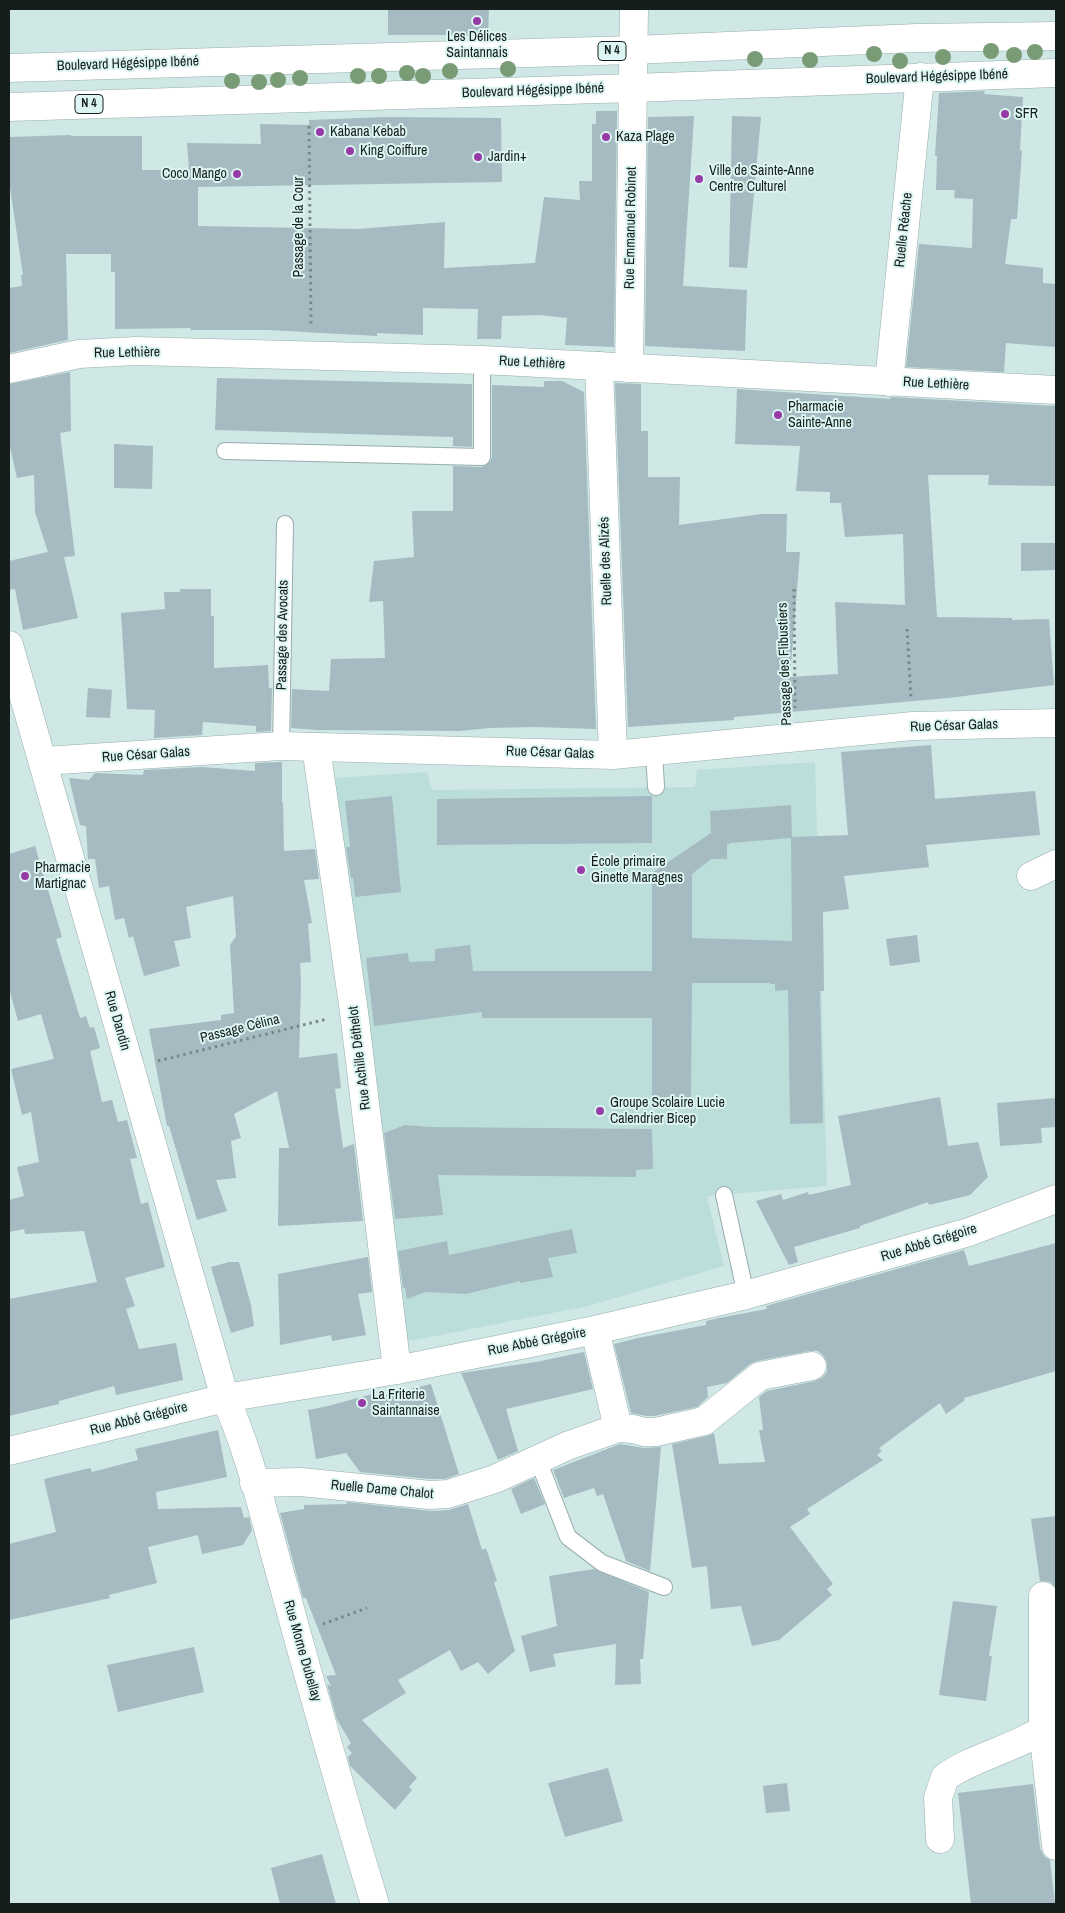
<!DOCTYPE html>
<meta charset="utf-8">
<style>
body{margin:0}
#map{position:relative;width:1065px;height:1913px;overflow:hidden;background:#cfe7e5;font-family:"Archivo Narrow",sans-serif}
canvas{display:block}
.frame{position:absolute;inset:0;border:10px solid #151e1d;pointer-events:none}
</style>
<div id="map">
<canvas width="1065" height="1913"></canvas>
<div class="frame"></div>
</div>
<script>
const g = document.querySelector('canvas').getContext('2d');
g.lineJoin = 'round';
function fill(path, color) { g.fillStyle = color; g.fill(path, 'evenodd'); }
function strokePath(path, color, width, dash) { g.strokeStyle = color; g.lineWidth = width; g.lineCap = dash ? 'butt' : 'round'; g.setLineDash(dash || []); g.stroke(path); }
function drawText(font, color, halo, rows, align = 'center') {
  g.font = font + ' "Archivo Narrow",sans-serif'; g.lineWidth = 4; g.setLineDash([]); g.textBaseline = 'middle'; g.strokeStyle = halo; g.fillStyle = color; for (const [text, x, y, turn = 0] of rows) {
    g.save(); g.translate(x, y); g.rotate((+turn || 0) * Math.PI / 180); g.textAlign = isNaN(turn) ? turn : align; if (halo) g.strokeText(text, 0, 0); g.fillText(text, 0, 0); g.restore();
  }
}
fill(new Path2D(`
 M815,762L827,1186L707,1196L724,1266L588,1306L405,1342L333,778L427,772L432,790L695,787L697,770Z`), '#bcdedb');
fill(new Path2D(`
 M388,9H489L488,36L440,35H388Z
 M985,91L984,94L1023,97L1020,150L1022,151L1017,219H1011L1005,264L1043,268V283L1056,284V347L1006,343L1004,372L906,367L919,244L972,248L973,199L954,198L955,190H936L937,156H935L939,93Z
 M596,111H617L614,347L565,345L567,318L540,315L502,316L501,339H477L478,309L423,308V335L377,333V336L268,330H190L191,328L115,329V272H111V254H66L68,340L9,353V288L22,286L21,275H23L9,181V137L71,135V136H142V170H189L187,143L261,144L260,124L309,125V120L385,117L501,118L502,182L198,187V226L358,229L445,222L444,268L535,263L544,197L580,200L579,181H592V124H596Z
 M694,116L683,286L747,290L745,351L645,346L648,117Z
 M732,116L761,117L747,268L729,267Z
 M70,372L71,431L60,433L75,556L64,557L78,618L23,630L15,589L9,590V561L48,552L35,512L34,475L17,478L9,443V384Z
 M217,378L472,384V447L453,446V437L215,430Z
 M544,381H562L584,392L596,729L536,727L490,728L459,731L317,730L291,728L292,689L329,691L331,659L385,658L383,601L369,602L374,561L414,557L412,511H453V466L482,467L490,462L492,457V385L544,387Z
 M615,383L641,384V431H648V477H680L679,525L762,514H787L786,552H800L790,677L838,674L835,602L905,605L903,534L845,537L841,503H830V492L796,491L800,446L735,444L737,389L890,399L891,397L1056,406V486L988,485L989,475H928L937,617L1012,618V620L1049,619L1054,685L948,698L734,717V720L628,727Z
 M114,444L153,446L152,489L114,488Z
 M1021,543H1055V570L1021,571Z
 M180,589H211V616H214V668L268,665L269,688H272L271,731L256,732V726L203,722L202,735L154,738L155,710L127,709L121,613L165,609L164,592H180Z
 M88,688L112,690L110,718L86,717Z
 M931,745L935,799L1035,791L1040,835L926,845L929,867L844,876L849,909L823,912L824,991H820L823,1123L790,1124L788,990L775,991V984H770V983H692L691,1098L652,1097V1018H482V1012L374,1026L366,958L408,953L409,962L435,961V949L470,945L473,971H652V873L711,833L710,811L791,805L792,837L848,835L841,752ZM791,838L792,941L692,938V874L711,859H727V845L731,843Z
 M282,762V803L283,802L284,851L315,849L319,879L304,880L312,923L308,924L311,962L300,963L301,983L299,1058L337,1053L341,1088L335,1089L342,1140L343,1148L354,1144L363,1221L278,1226L279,1148H289L277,1091L234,1114L241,1138L231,1141L236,1178L216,1180L227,1211L197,1220L169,1126H167L149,1029L221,1020V1015L234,1013L230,945L236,936L233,896L186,907L191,938L174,941L180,966L144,976L133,936L129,938L124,918L115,920L109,886L99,888L95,859H88L86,826L80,825L69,778L89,780L95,773L143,775L144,770L202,767L255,771V763Z
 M392,796L401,892L355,897L353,878H351L346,847H350L345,801Z
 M652,796V843L437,845V799Z
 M35,846L62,937L56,939L80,1018L86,1016L90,1028L94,1027L100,1048L90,1051L102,1102L112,1100L118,1122L127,1120L137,1158L130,1159L141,1204L148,1202L165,1267L125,1278L135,1306L126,1309L139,1349L176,1343L183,1380L116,1395L114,1386L59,1401V1404L9,1416V1299L97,1282L84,1231L25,1234L24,1229L9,1232V1200L24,1196L17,1167L39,1162L31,1112L22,1115L11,1069L54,1059L41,1014L18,1021L9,988V854Z
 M917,935L920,962L890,966L886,939Z
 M940,1097L948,1146L978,1142L988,1177L970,1195L929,1205L928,1202L860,1226V1228L794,1247L798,1262L789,1265L756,1201L781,1194L783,1200L808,1192L809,1195L851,1185L838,1116Z
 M1056,1098V1127L1041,1128L1042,1143L1000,1146L997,1103Z
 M405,1125L431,1127L652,1129L653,1169L636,1170V1177L438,1175L443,1215L395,1219L384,1133Z
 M572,1229L577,1253L548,1258L553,1277L520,1283V1281L466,1294L426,1292L407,1299L405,1288H403L398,1251L447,1241L449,1255Z
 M1056,1243V1371L964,1398L965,1400L946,1414L940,1403L879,1448L882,1451L877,1455L883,1460L807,1509L810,1514L790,1527L833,1584L827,1589L832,1595L779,1640L752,1646L741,1606L711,1609L707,1566L692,1568L672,1444L707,1436L714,1433L719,1464L765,1462L759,1430H763L759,1397L767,1391L815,1381L822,1378L827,1372V1363L823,1355L818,1351H810L757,1361L750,1364L727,1383L707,1387L708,1397L697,1407L654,1416H646L631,1413L614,1344L638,1338L706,1325V1321L719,1318L767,1309L766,1306L964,1250L969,1266Z
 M368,1257L372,1292L358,1294L366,1335L332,1341L331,1335L280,1345L278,1274Z
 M229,1262H239L251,1305L254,1326L231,1333L211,1267Z
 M584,1352L593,1389L506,1409L518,1451L498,1460L461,1373L536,1362Z
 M431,1384L459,1474L445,1479H430L360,1472L346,1453L316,1459L308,1410L328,1406L372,1394L373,1398Z
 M218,1430L227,1477L156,1492L158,1509L241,1507L244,1518L249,1517L252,1530L243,1545L202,1554L198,1535L148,1547L157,1583L109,1595L110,1598L9,1620V1544L56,1532L44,1479L90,1468L92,1472L138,1460L135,1449Z
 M620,1444L644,1448L661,1447L650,1571L626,1561L603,1494L597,1496L594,1488L564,1498L553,1470Z
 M534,1478L545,1504L521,1514L511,1489Z
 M347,1502L431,1511L449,1510L468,1504L482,1550L486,1548L497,1581L494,1582L515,1651L488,1674L478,1662L461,1671L450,1650L398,1680L406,1693L362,1720L417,1778L409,1787L412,1790L395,1810L350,1766L348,1757L352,1753L347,1747L351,1743L337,1720L327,1684L331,1686L326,1676L336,1675L306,1598H303L280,1513L304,1509V1505L347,1504Z
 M1056,1516V1588L1050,1582L1040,1581L1031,1519Z
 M594,1569L649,1592L643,1659H640L641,1684L615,1685L616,1644L553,1654L556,1666L530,1672L521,1636L557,1626L549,1576Z
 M953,1601L997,1606L989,1656H992L986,1701L939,1695Z
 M194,1647L204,1692L118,1712L107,1665Z
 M608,1768L623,1821L565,1837L548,1783Z
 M787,1783L790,1811L766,1813L763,1786Z
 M1033,1784L1040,1848L1044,1856L1050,1860L1055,1904H971L958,1793Z
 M322,1854L336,1904H280L271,1868Z`), '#a5bbc1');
const lane = new Path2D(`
 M225,451L482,457V360
 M281,746L285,524
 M654,751L656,787
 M724,1195L746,1295
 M538,1460L568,1537L602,1563L664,1587`);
const street = new Path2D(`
 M599,366L613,755
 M629,368L634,9
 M889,382L920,77
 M9,645L225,1398C252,1456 266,1526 284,1587C313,1693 343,1799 375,1904
 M316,747L354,1012L397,1370
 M43,761L281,746L613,755L913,726L1056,723
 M1031,876L1056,864
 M595,1330L618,1428
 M9,1451L225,1398L397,1370L595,1330L746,1295L969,1232L1056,1199
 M254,1483L301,1482L430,1495L448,1494L495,1479L567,1446L618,1428L633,1429L644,1432H656L704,1421L760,1376L812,1366
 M1043,1596V1730L1056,1846
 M940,1839L938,1798L945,1777C980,1753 1023,1748 1055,1720`);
const secondary = new Path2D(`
 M9,369L79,354L136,351L482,360L1056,390`);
const primary = new Path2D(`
 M9,68L633,50L917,38L1056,36
 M9,107L633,88L1056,73`);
strokePath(lane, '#96adab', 18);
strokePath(street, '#96adab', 29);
strokePath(secondary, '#96adab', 29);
strokePath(primary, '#96adab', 29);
strokePath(new Path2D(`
 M309,126L311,327
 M794,589L795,708
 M907,629L911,699
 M158,1061L327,1019
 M323,1624L367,1608`), '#778886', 3, [2.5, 4]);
strokePath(lane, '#fff', 16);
strokePath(street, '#fff', 28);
strokePath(secondary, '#fff', 28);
strokePath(primary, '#fff', 28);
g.fillStyle = '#799b76';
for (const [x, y] of [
 [991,51],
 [1035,52],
 [874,54],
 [1014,55],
 [943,57],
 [755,59],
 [810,60],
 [900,61],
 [508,69],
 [450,71],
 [407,73],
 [358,76],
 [379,76],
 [423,76],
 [300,78],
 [278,80],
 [232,81],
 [259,82]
]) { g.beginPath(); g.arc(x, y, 8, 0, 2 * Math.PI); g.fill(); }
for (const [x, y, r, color] of [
 [477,21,5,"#973ca6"],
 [1005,114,5,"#973ca6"],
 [320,132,5,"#973ca6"],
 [606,137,5,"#973ca6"],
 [350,151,5,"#973ca6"],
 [478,157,5,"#973ca6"],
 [237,174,5,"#973ca6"],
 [699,179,5,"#973ca6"],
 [778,415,5,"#973ca6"],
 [581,870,5,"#973ca6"],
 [25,876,5,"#973ca6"],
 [600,1111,5,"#973ca6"],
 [362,1403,5,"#973ca6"]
]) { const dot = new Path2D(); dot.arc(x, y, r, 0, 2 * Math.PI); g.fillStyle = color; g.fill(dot); strokePath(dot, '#dcf5f2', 2); }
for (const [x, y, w] of [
 [612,51,28],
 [89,104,28]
]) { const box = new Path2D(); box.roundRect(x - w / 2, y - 9.5, w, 19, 4); g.fillStyle = '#dcf5f2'; g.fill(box); strokePath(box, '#151e1d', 1); }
drawText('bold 12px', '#151e1d', null, [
 ["N 4",612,51],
 ["N 4",89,104]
]);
drawText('14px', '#151e1d', '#dcf5f2', [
 ["Les Délices",477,37,"center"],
 ["Saintannais",477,53,"center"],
 ["SFR",1015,114],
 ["Kabana Kebab",330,132],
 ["Kaza Plage",616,137],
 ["King Coiffure",360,151],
 ["Jardin+",488,157],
 ["Ville de Sainte-Anne",709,171],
 ["Centre Culturel",709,187],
 ["Coco Mango",227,174,"right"],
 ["Pharmacie",788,407],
 ["Sainte-Anne",788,423],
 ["École primaire",591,862],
 ["Ginette Maragnes",591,878],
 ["Pharmacie",35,868],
 ["Martignac",35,884],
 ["Groupe Scolaire Lucie",610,1103],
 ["Calendrier Bicep",610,1119],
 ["La Friterie",372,1395],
 ["Saintannaise",372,1411]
], 'left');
drawText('14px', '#151e1d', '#dcf5f2', [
 ["Boulevard Hégésippe Ibéné",128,64,-2],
 ["Boulevard Hégésippe Ibéné",937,77,-2],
 ["Boulevard Hégésippe Ibéné",533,91,-2],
 ["Passage de la Cour",299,227,-90],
 ["Rue Emmanuel Robinet",631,228,-89],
 ["Ruelle Réache",904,230,-84],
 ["Rue Lethière",127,353,-1],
 ["Rue Lethière",532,363,3],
 ["Rue Lethière",936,384,3],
 ["Ruelle des Alizés",606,561,-92],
 ["Passage des Avocats",283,635,-89],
 ["Passage des Flibustiers",785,664,-92],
 ["Rue César Galas",954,726,-2],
 ["Rue César Galas",550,753,2],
 ["Rue César Galas",146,755,-4],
 ["Rue Dandin",117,1021,74],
 ["Passage Célina",240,1029,-14],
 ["Rue Achille Déthelot",360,1058,-97],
 ["Rue Abbé Grégoire",929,1243,-17],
 ["Rue Abbé Grégoire",537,1342,-11],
 ["Rue Abbé Grégoire",139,1419,-14],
 ["Ruelle Dame Chalot",382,1490,5],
 ["Rue Morne Dubellay",302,1651,74]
]);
</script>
